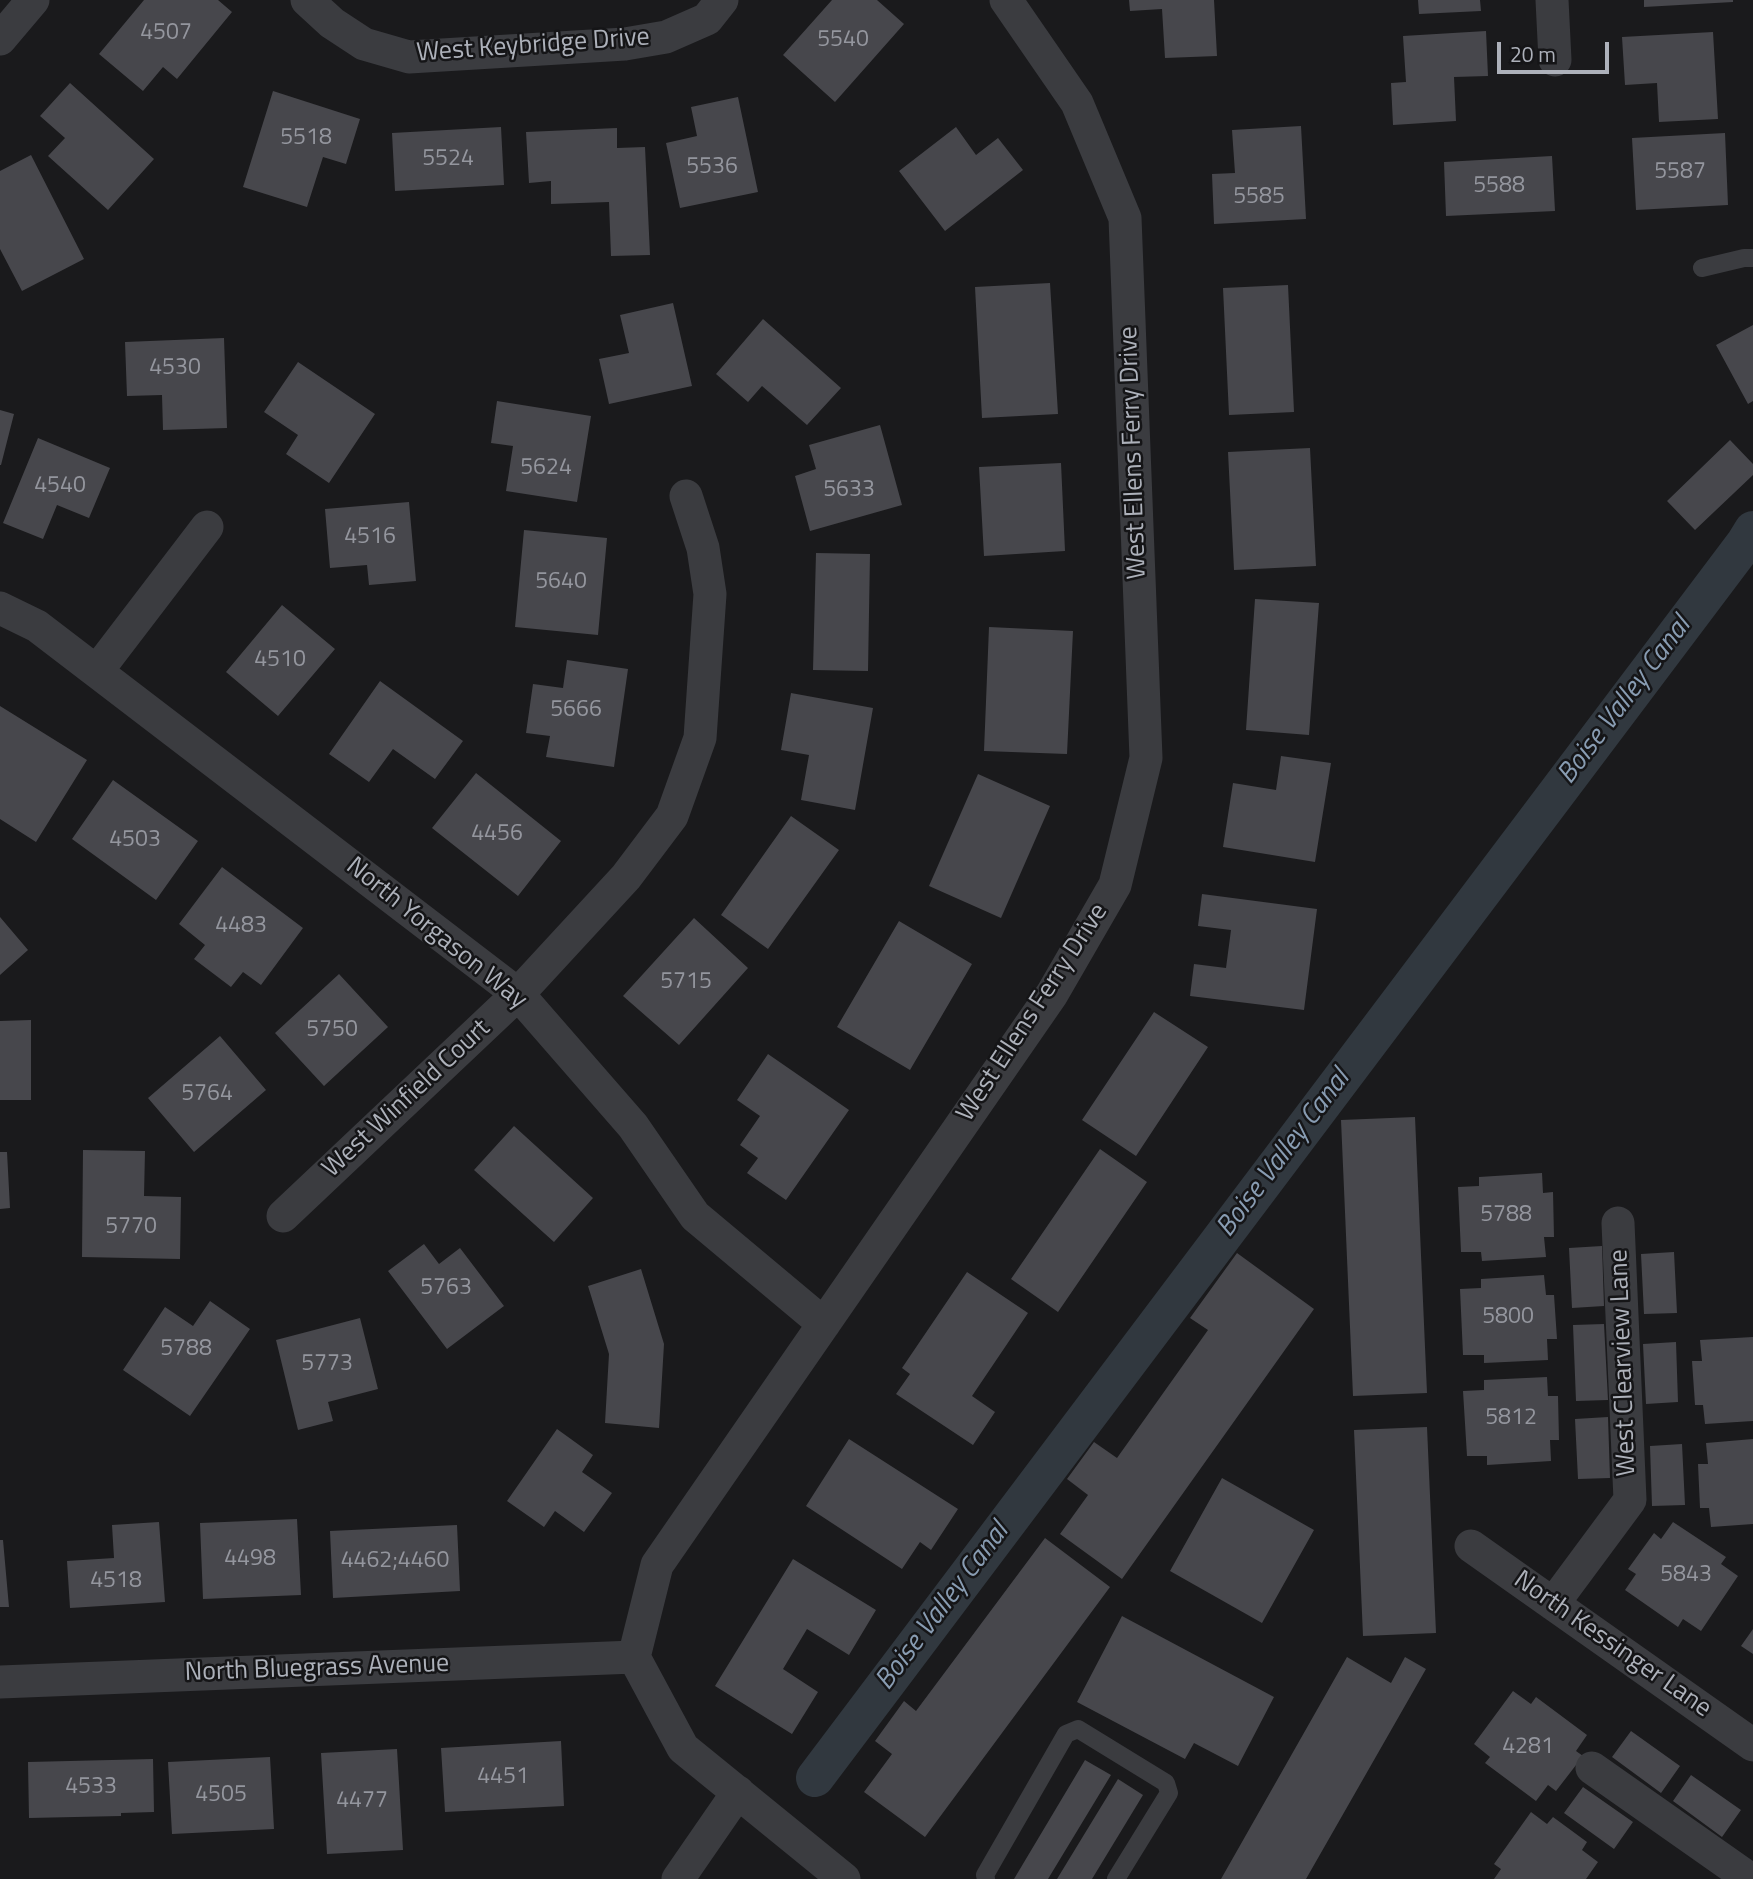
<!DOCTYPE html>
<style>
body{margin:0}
#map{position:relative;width:1753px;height:1879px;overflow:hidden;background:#1a1a1c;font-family:"Titillium Web",sans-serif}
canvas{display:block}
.scale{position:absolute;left:1497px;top:42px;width:112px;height:32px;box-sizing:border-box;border:4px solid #adb1ba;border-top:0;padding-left:9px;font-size:21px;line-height:24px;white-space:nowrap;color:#adb1ba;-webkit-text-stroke:5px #151517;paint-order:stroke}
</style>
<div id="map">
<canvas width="1753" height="1879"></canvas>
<div class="scale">20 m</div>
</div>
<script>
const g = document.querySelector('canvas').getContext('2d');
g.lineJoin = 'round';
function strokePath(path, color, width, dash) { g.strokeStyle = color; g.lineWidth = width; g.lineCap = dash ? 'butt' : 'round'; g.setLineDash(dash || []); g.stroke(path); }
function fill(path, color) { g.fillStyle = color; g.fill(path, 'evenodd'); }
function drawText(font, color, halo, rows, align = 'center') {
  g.font = font + ' "Titillium Web",sans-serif'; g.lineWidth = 5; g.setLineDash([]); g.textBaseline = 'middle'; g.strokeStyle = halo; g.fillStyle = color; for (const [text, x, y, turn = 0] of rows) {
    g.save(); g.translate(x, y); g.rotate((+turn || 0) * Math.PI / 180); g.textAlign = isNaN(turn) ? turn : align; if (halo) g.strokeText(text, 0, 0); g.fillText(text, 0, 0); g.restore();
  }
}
strokePath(new Path2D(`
 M815,1778L1745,543L1753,530`), '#31383f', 38);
fill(new Path2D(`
 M144,0H218L232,12L177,79L163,67L143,91L99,54Z
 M832,0H877L904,24L835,102L783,55Z
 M1129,0H1214L1217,56L1165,58L1162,9L1130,11Z
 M1418,0H1480L1481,11L1419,14Z
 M1644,0H1733V2L1644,7Z
 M1486,31L1488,76L1454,77L1456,121L1393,125L1391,83L1406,82L1403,36Z
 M1713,32L1718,119L1659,122L1657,83L1625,85L1622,37Z
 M70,83L154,159L108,210L48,156L65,138L40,116Z
 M273,91L360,119L346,164L323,157L307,207L243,187Z
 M738,97L758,192L680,208L666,143L697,136L691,107Z
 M1301,126L1306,219L1214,224L1212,174L1235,173L1232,130Z
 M501,127L504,185L395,191L392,133Z
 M956,127L976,155L998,138L1023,170L945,231L899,171Z
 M617,128V148L645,147L650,255L611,256L609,202L551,204V181L529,183L526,132Z
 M1725,133L1728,205L1636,210L1632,138Z
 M31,155L84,259L22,291L0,249V171Z
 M1552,156L1555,211L1446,216L1444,162Z
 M1050,283L1058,414L982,418L975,287Z
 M1288,285L1294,412L1229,415L1223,288Z
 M673,303L692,386L609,404L599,359L629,353L620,315Z
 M763,319L841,388L807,425L762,386L748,402L716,374Z
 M1753,325V401L1748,404L1716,345Z
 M224,338L227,428L163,430L162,395L127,396L125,342Z
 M298,362L375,414L329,483L286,454L298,435L264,412Z
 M497,401L591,416L577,502L506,491L513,446L491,443Z
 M0,410L14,414L1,465H0Z
 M880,425L902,505L810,531L795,476L816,469L809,445Z
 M38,438L110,468L89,518L57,505L43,539L3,523Z
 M1730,440L1753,464V475L1695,530L1667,501Z
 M1310,448L1316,566L1234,570L1228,452Z
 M1061,463L1065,551L984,556L979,467Z
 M409,502L416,581L369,585L367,565L330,568L325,509Z
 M524,530L607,538L598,635L515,627Z
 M816,553L870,554L868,671L813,670Z
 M1255,599L1319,603L1309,735L1246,730Z
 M282,605L335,649L278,716L226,672Z
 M989,627L1073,631L1067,754L984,751Z
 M567,660L628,669L614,767L546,757L550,736L526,733L533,684L563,688Z
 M380,681L463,741L435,779L393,749L369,782L329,754Z
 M791,693L873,708L855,810L801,800L809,755L781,750Z
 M0,706L87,760L36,842L0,819Z
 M1281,756L1331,763L1315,862L1223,847L1233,783L1276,790Z
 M476,773L561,841L518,896L432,828Z
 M978,774L1050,806L1001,918L929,886Z
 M113,780L198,841L156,900L72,839Z
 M791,816L839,850L768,949L721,915Z
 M222,867L303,928L261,985L243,972L231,987L194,959L205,945L179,924Z
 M1202,894L1317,909L1304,1010L1190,996L1194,964L1226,968L1231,930L1198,926Z
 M0,917L28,950L0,975Z
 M694,918L748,968L679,1045L623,996Z
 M899,921L972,964L910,1070L837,1027Z
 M339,974L388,1027L324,1086L275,1033Z
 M1154,1012L1208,1047L1136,1156L1082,1120Z
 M31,1020V1100H0V1021Z
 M220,1036L266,1090L194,1152L148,1098Z
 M768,1054L849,1110L786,1200L747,1173L758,1158L740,1145L760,1116L737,1100Z
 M1415,1117L1427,1393L1353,1396L1341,1120Z
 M514,1126L593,1198L554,1242L474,1170Z
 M1100,1149L1147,1182L1058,1312L1011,1279Z
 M83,1150L145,1151L144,1196L181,1197L180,1259L82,1257Z
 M0,1152H7L10,1208L0,1209Z
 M1542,1173L1543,1193L1553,1192L1554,1237H1544L1546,1257L1482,1261L1481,1252H1461L1458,1187L1479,1186V1177Z
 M424,1244L439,1264L460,1248L504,1306L447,1349L388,1271Z
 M1602,1246L1604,1306L1572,1308L1569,1248Z
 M1674,1252L1677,1313L1644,1314L1641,1254Z
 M1237,1253L1314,1309L1122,1579L1060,1534L1088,1495L1067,1479L1094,1442L1117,1458L1208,1330L1190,1318Z
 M641,1269L664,1344L659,1428L605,1423L609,1354L588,1286Z
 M967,1272L1028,1313L972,1396L995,1412L973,1445L896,1394L910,1374L902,1368Z
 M1544,1275L1546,1295H1554L1557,1339H1547L1548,1360L1484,1363V1355H1463L1460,1289L1481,1288V1279Z
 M210,1301L250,1329L190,1416L123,1370L165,1307L193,1326Z
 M360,1318L378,1389L328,1402L333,1421L298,1430L276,1340Z
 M1604,1324L1608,1400L1576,1401L1573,1325Z
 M1753,1337V1421L1705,1424L1703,1405H1695L1692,1361H1702L1700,1340Z
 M1676,1342L1678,1402L1646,1404L1643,1344Z
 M1547,1377L1548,1396H1558L1559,1440H1550L1551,1461L1487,1465V1456H1467L1463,1391L1484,1390V1380Z
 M1608,1417L1610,1478L1578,1479L1575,1419Z
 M1427,1427L1436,1633L1363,1636L1354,1430Z
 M557,1429L593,1455L582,1472L612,1493L584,1532L555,1511L544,1527L507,1501Z
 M849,1439L958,1509L931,1550L920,1542L902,1569L806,1506Z
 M1753,1439V1524L1711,1527L1709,1508H1700L1698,1464H1708L1706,1443Z
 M1682,1444L1685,1505L1652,1506L1650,1446Z
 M1222,1478L1314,1530L1262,1623L1170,1571Z
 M297,1519L301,1595L203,1599L200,1523Z
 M159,1522L165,1602L70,1608L67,1561L114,1558L112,1525Z
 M1673,1522L1726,1557L1721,1564L1738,1576L1701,1631L1683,1619L1678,1627L1625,1590L1636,1574L1628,1569L1654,1533L1661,1539Z
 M457,1525L460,1591L333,1598L330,1531Z
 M1045,1538L1110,1587L925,1837L864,1792L892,1754L875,1741L904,1701L916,1711Z
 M0,1540H3L9,1607H0Z
 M793,1559L876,1610L849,1655L807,1629L783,1669L818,1692L792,1734L715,1686Z
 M1122,1616L1274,1697L1238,1766L1194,1743L1185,1759L1077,1702Z
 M1753,1629V1654L1741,1646Z
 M1347,1657L1391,1683L1405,1657L1426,1669L1306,1879H1221Z
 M1513,1691L1531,1704L1536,1697L1587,1735L1576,1751L1583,1756L1556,1791L1548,1785L1536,1801L1485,1763L1490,1757L1474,1744Z
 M1631,1731L1680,1766L1661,1793L1612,1757Z
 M561,1741L564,1806L445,1812L441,1748Z
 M397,1749L403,1850L327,1854L321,1753Z
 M270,1757L274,1829L172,1834L168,1762Z
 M153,1759L154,1812L121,1813V1816L29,1818L28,1762Z
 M1085,1760L1111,1775L1048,1879H1014Z
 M1691,1775L1741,1810L1722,1837L1673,1801Z
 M1118,1779L1143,1795L1092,1879H1057Z
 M1583,1787L1633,1822L1614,1849L1564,1813Z
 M1531,1812L1547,1824L1553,1817L1587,1842L1582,1850L1598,1862L1586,1879H1494L1501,1869L1494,1864Z`), '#47474c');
strokePath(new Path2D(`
 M1702,268L1744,258H1753
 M986,1879L985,1875L1066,1734L1078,1729L1166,1783L1169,1793L1116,1879`), '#3b3c40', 18);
strokePath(new Path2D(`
 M307,0L332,23L364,44L409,57L625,44L666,37L707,19L722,0
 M1552,0L1555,60
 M0,39L33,0
 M0,608L37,626L518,994L633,1126L695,1216L824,1324
 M97,671L207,527
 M283,1216L518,994L626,877L672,816L700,738L710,594L703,548L686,496
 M1471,1546L1753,1745
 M1553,1604L1630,1500L1618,1223
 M0,1682L634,1657
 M1592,1768L1750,1879
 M678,1879L738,1792
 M844,1879L683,1748L634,1657L657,1565L1052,994L1115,885L1146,758L1125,218L1077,103L1006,0`), '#3b3c40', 33);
drawText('23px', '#94969e', null, [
 ["4507",166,33],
 ["5540",843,40],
 ["5518",306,138],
 ["5524",448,159],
 ["5536",712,167],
 ["5587",1680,172],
 ["5588",1499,186],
 ["5585",1259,197],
 ["4530",175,368],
 ["5624",546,468],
 ["4540",60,486],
 ["5633",849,490],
 ["4516",370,537],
 ["5640",561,582],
 ["4510",280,660],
 ["5666",576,710],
 ["4456",497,834],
 ["4503",135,840],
 ["4483",241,926],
 ["5715",686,982],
 ["5750",332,1030],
 ["5764",207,1094],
 ["5788",1506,1215],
 ["5770",131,1227],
 ["5763",446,1288],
 ["5800",1508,1317],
 ["5788",186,1349],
 ["5773",327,1364],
 ["5812",1511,1418],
 ["4498",250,1559],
 ["4462;4460",395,1561],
 ["5843",1686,1575],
 ["4518",116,1581],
 ["4281",1528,1747],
 ["4451",503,1777],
 ["4533",91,1787],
 ["4505",221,1795],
 ["4477",362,1801]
]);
drawText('26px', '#adb1ba', '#151517', [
 ["West Keybridge Drive",533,46,-4],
 ["West Ellens Ferry Drive",1134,453,-92],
 ["North Yorgason Way",436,934,39],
 ["West Ellens Ferry Drive",1033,1013,-57],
 ["West Winfield Court",407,1099,-43],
 ["West Clearview Lane",1624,1363,-92],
 ["North Kessinger Lane",1612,1645,35],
 ["North Bluegrass Avenue",317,1669,-2]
]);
drawText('italic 28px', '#889cb2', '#151517', [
 ["Boise Valley Canal",1625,701,-53],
 ["Boise Valley Canal",1284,1154,-53],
 ["Boise Valley Canal",943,1607,-53]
]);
</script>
